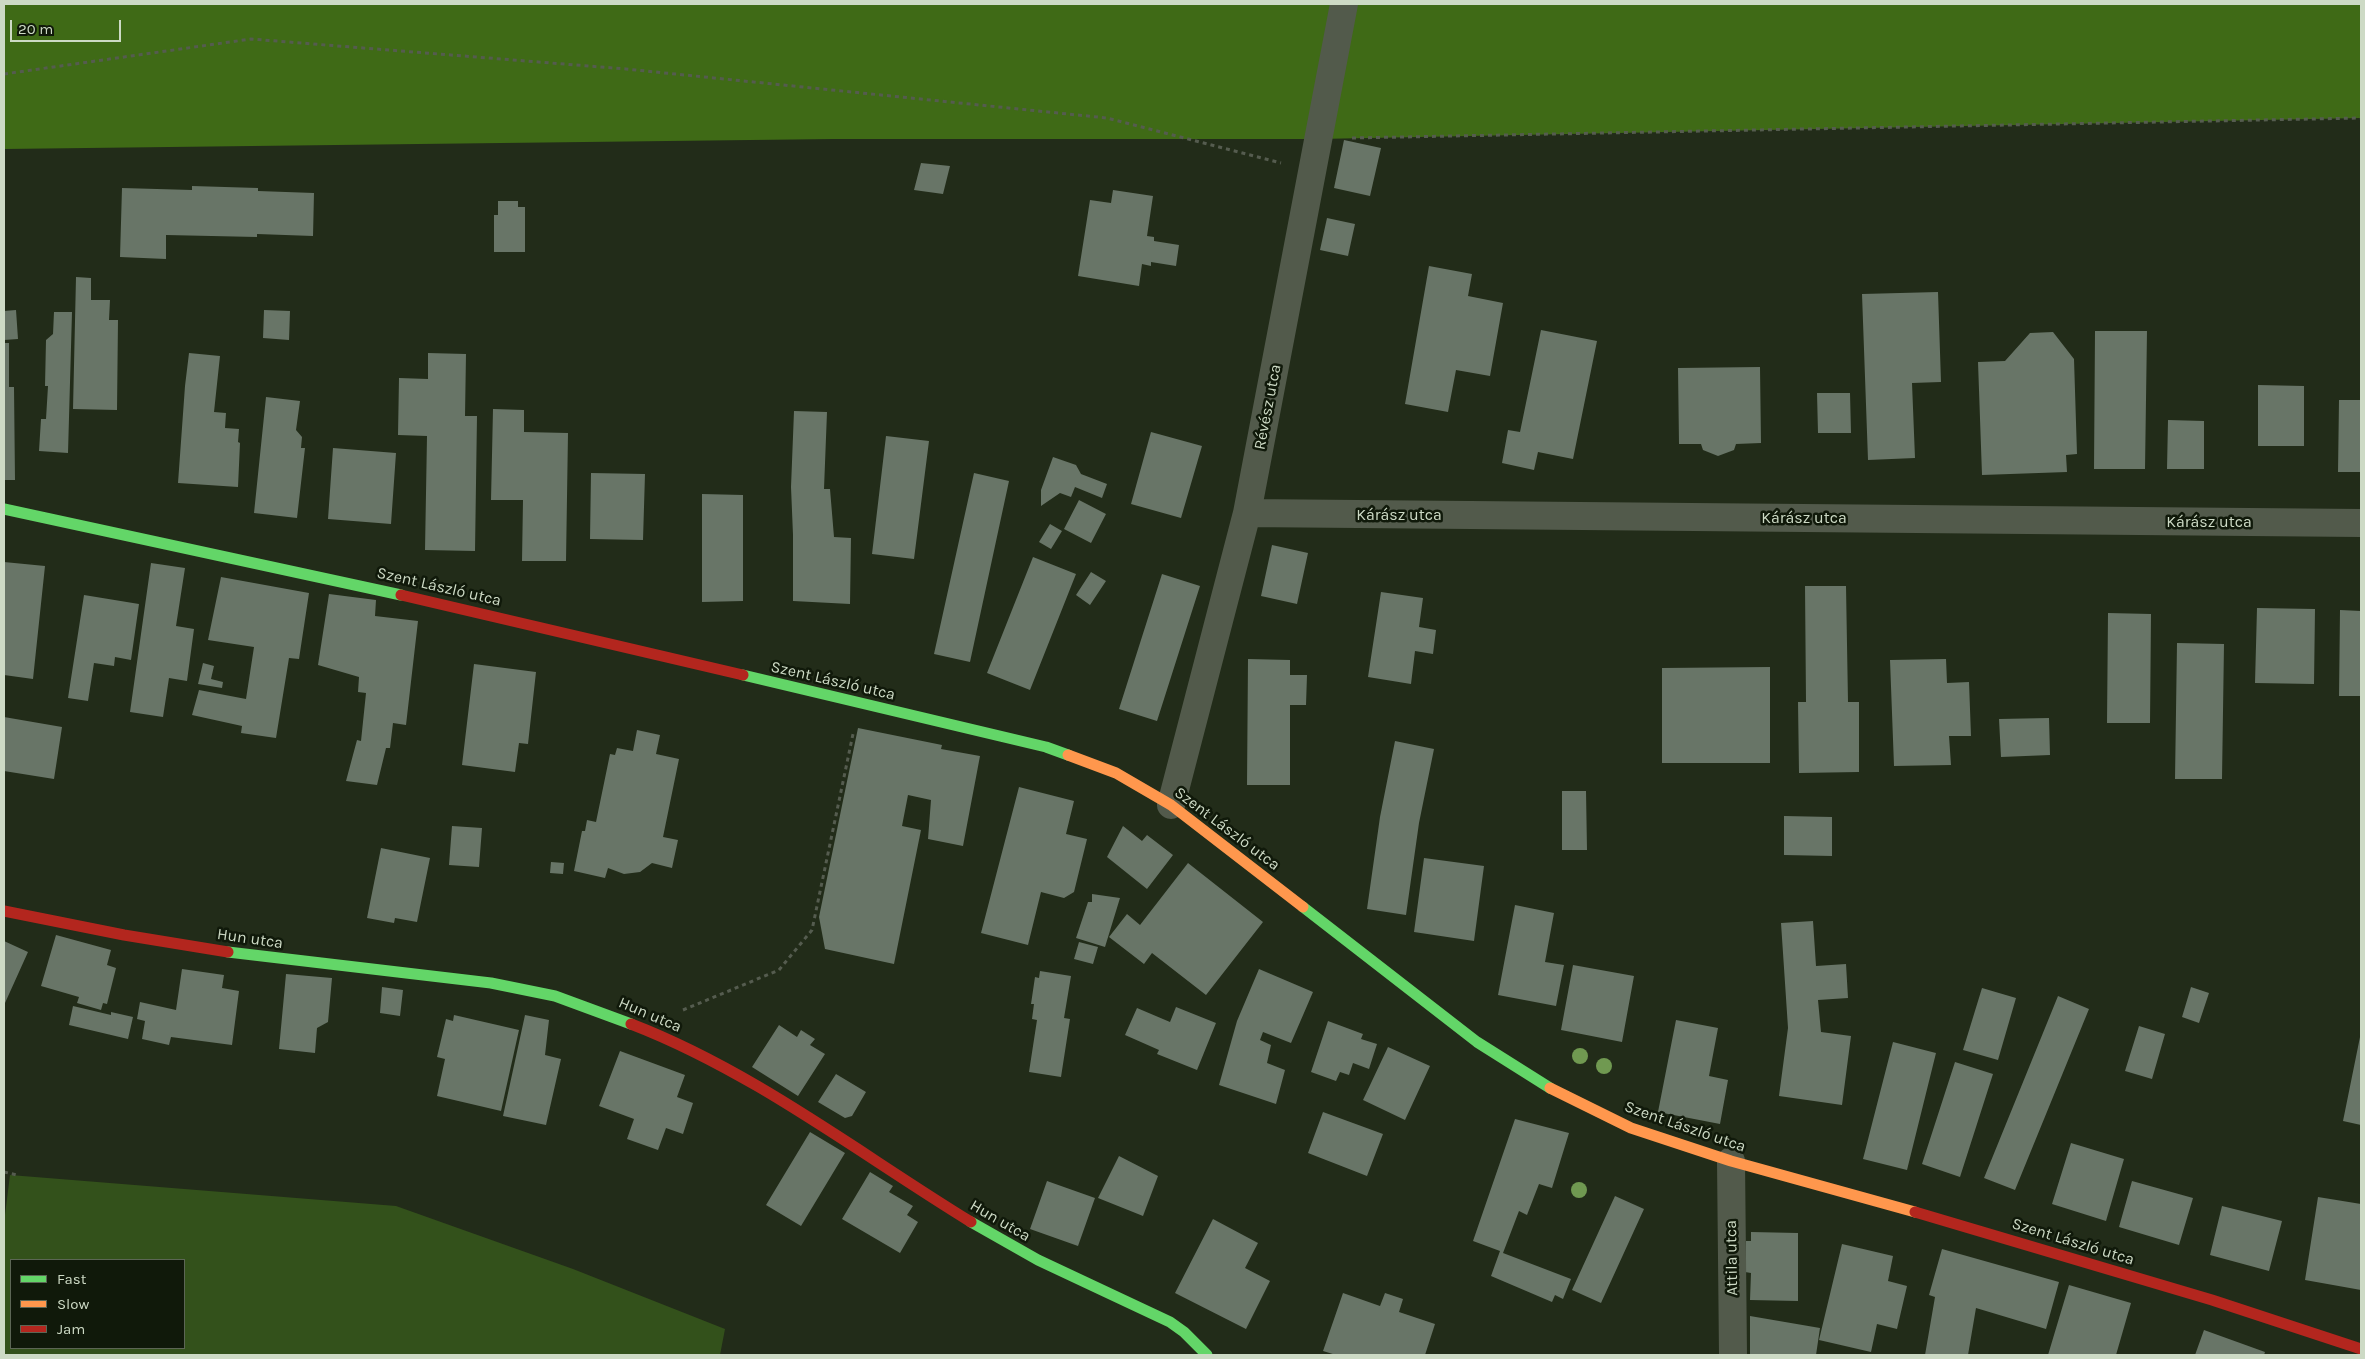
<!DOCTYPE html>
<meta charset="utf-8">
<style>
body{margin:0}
#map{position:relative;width:2365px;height:1359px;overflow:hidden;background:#222c19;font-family:Karla,sans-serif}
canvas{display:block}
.frame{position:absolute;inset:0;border:5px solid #cddac5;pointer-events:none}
.legend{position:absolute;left:10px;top:1259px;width:175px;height:90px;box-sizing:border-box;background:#10190a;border:1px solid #5c6655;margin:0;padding:6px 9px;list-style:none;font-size:15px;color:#cddac5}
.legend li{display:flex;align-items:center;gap:10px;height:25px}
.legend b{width:25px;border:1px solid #5c6655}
.scale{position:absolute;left:10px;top:20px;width:111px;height:22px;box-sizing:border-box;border:2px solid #cddac5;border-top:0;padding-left:6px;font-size:15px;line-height:18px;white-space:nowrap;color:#cddac5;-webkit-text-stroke:4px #10190a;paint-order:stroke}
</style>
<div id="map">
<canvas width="2365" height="1359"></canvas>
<div class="frame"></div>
<ul class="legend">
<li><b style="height:6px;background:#63d668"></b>Fast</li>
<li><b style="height:6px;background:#ff974d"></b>Slow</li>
<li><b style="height:6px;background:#b3261e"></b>Jam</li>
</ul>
<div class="scale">20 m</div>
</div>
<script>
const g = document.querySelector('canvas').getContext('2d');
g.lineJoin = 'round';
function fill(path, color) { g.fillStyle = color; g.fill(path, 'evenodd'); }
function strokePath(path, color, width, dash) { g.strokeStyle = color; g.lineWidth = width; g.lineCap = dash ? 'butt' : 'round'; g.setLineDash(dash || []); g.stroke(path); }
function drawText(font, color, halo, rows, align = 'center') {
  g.font = font + ' Karla,sans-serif'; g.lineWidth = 5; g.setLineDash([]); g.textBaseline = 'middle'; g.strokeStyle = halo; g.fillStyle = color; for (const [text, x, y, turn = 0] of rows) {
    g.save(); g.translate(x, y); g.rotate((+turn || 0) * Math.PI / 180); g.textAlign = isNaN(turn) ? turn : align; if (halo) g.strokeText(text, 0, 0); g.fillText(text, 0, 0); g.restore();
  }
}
fill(new Path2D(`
 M10,1175L396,1206L573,1269L725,1329L720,1355H4V1223ZM11,1260H184V1348H11Z`), '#33511b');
fill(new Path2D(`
 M4,4H2361V118L1319,139H834L4,149Z`), '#3f6a16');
fill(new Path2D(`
 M1344,140L1381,148L1370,196L1334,188Z
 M921,163L950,166L943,194L914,190Z
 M192,186L258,188V191L314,193L313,236L257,234V237L166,235V259L120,257L122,188L192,190Z
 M1113,190L1153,196L1147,236L1154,237V241L1179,245L1176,266L1151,262V266L1142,264L1139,286L1078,276L1090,200L1111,203Z
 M498,201H518V207H525V252H494V215H498Z
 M1327,218L1355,224L1348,256L1320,250Z
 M1429,266L1472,274L1468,296L1503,303L1490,376L1456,370L1448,412L1405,404Z
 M76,277L91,278V300H110L109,320H118L117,410L73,409Z
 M1938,292L1941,382L1912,383L1915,458L1868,460L1862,294Z
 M16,310L18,339L4,340V311Z
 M264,310L290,311L289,340L263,338Z
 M54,312H72L68,453L39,451L41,419H46L48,386H45L46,340L53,334Z
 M1541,330L1597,341L1573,459L1538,452L1534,470L1502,463L1508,430L1520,432Z
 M2095,331H2147L2145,469H2094Z
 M2053,332L2074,359L2077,454L2066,455L2067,472L1982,475L1978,362L2005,361L2030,333Z
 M4,343H9V387H14L15,480H4Z
 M189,353L220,356L214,412L226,413L225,428L239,429L238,442L240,443L238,487L178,483L185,386Z
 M428,353L466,354L465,416H477L475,551L425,550L427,436L398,435L399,378L428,379Z
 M1760,367L1761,443L1736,444L1734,450L1718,456L1703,450L1701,444H1679L1678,368Z
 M2258,385L2304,386V446H2258Z
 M1817,393H1850L1851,433H1818Z
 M266,397L300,401L296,430L302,437L301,448H305L297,518L254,513Z
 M2339,400H2361V472H2338Z
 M493,409L524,410V432L568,433L566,561H522L523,500H491Z
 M794,411L827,412L824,489H830L834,537L851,538L850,604L793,601V535L791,487Z
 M2168,420L2204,421V469H2167Z
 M1151,432L1202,446L1181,518L1131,504Z
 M886,436L929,441L914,559L872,554Z
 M333,448L396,453L391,524L328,519Z
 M1053,457L1076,465L1081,474L1107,484L1102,498L1075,487L1071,497L1060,493L1041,506V490Z
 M591,473L645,474L643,540L590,539Z
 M974,473L1009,481L970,662L934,654Z
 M702,494L743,495V601L702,602Z
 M1079,500L1106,514L1091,543L1064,529Z
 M1050,524L1062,531L1051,549L1039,542Z
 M1272,545L1308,553L1297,604L1261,596Z
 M1033,557L1076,574L1030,690L987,673Z
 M4,562L45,566L33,679L4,675Z
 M151,563L185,568L176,626L194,629L187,681L169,678L163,717L130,712Z
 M1091,572L1106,581L1090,605L1076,595Z
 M1162,574L1200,586L1157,721L1119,709Z
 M221,577L309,593L299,659L289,658L276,738L241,733L242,726L192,715L199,690L246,699L254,647L208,640Z
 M1805,586H1846L1848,702H1859V772L1799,773L1798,702H1806Z
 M1381,592L1423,598L1419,627L1436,630L1433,654L1415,651L1411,684L1368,677Z
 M329,594L376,600L375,616L418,621L406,725L393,723L390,748H386L377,785L346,781L357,740L361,741L366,693L358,692L359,677L318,665Z
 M84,595L139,604L131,660L115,657L114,666L94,663L88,701L68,698Z
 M2257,608L2315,609L2314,684L2255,683Z
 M2340,610L2361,611V696H2339Z
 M2108,613L2151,614L2150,723H2107Z
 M2177,643L2224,644L2222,779H2175Z
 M1248,659L1290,660V675H1307L1306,705H1290V785H1247Z
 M1946,659L1947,683L1969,682L1971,736H1949L1951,765L1894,766L1890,660Z
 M203,663L214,666L211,679L223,682L222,688L198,684Z
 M474,664L536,672L528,744L519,743L515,772L462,765Z
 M1770,667V763H1662V668Z
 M4,717L62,727L54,779L4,771Z
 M2049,718L2050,755L2001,757L1999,719Z
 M858,728L942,745L941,749L980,756L963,846L928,839L931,800L908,795L902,826L921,830L894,964L825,949L819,917Z
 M637,730L660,735L656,754L679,759L663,837L678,840L672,868L652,863L640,872L624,874L608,868L605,878L574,871L582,831H585L587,820L596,822L610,754L615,755L617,748L633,751Z
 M1395,741L1434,749L1419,823L1406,915L1367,909L1380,817Z
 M1019,787L1074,801L1066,834L1087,839L1074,892L1064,898L1041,892L1028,945L981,933Z
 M1562,791H1586L1587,850H1562Z
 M1784,816L1832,817V856L1784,855Z
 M452,826L482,828L479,867L449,865Z
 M1123,826L1142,841L1147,835L1173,855L1147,889L1107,857Z
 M381,848L430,858L417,922L395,918L394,923L367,918Z
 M1424,858L1484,866L1474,941L1414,932Z
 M551,862L564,863L563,874L550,873Z
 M1188,863L1263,922L1206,995L1152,953L1144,964L1109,937L1127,914L1140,925Z
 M1092,894L1120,898L1105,947L1076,938L1088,902H1092Z
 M1515,905L1554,913L1545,962L1564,965L1556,1006L1498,995Z
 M1813,921L1816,966L1846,964L1848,998L1818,1000L1821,1032L1851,1036L1842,1105L1779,1096L1788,1028L1781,923Z
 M56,935L111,950L107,965L116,968L107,1004L103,1003L101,1010L77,1003L79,997L41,986Z
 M4,941L28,952L5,1003L4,1002Z
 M1079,942L1098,947L1093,964L1074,959Z
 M1573,965L1634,976L1622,1042L1561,1030Z
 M182,969L224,975L222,988L239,991L232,1045L171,1037L169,1045L142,1039L145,1021L137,1019L140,1002L176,1010Z
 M1259,969L1313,992L1291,1043L1263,1032L1260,1040L1271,1045L1267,1063L1285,1070L1276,1104L1219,1085L1237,1021Z
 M1040,971L1071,976L1064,1018L1070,1019L1061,1077L1029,1072L1037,1020L1032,1019L1034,1004H1031L1035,977L1039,978Z
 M286,974L332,978L328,1022L317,1028L315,1053L279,1049Z
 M382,987L403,990L400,1016L380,1013Z
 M2191,987L2209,993L2199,1023L2182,1017Z
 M1982,988L2016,998L1998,1060L1963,1050Z
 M2058,996L2089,1009L2015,1190L1984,1178Z
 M73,1006L111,1015V1012L133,1017L128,1039L69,1025Z
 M1176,1007L1216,1023L1197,1070L1157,1054L1159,1050L1125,1035L1137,1008L1170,1022Z
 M454,1015L519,1030L501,1111L437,1096L445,1059L437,1057L446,1019L453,1021Z
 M525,1015L549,1020L545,1055L561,1059L546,1125L503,1116Z
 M1676,1020L1718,1028L1709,1076L1728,1080L1720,1124L1658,1112Z
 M1328,1021L1363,1034L1361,1039L1377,1044L1369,1069L1353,1063L1349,1075L1340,1072L1336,1081L1311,1072Z
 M779,1025L797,1037L801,1030L815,1039L810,1045L825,1054L798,1096L752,1067Z
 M2139,1026L2165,1034L2152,1079L2125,1071Z
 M2360,1037H2361V1125L2343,1121Z
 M1893,1042L1936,1053L1907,1170L1863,1159Z
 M1388,1047L1430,1066L1405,1120L1363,1100Z
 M620,1051L685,1075L677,1097L693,1103L683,1134L666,1128L658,1150L627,1139L634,1119L599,1106Z
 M1955,1062L1993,1074L1960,1177L1922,1164Z
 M836,1074L866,1092L852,1116L845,1118L818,1102Z
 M1323,1112L1383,1134L1367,1176L1308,1153Z
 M1515,1119L1569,1133L1552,1188L1539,1184L1527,1215L1519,1211L1503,1253L1571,1279L1563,1299L1555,1295L1552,1302L1491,1276L1500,1251L1473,1241Z
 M810,1132L845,1153L801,1226L766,1205Z
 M2071,1143L2124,1159L2106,1221L2052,1204Z
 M1119,1156L1158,1176L1143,1216L1098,1198Z
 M870,1172L893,1186L889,1192L913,1206L907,1215L918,1222L900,1253L842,1219Z
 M1047,1181L1095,1198L1078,1246L1030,1229Z
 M2132,1181L2193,1198L2179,1245L2119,1227Z
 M1615,1196L1644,1209L1601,1303L1572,1290Z
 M2318,1197L2361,1204V1290L2305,1280Z
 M2222,1206L2282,1221L2269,1271L2210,1255Z
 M1213,1219L1258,1243L1245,1268L1270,1281L1246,1329L1175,1293Z
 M1751,1232L1798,1233V1301L1750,1300L1751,1273L1745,1272L1746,1241H1751Z
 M1842,1244L1893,1256L1888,1281L1907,1286L1897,1329L1877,1324L1871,1352L1819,1340Z
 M1942,1249L2059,1282L2046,1329L1976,1308L1968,1355H1925L1935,1297L1929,1295Z
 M2069,1285L2131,1303L2116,1355H2048Z
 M1343,1293L1380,1306L1385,1293L1403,1299L1399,1312L1435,1324L1425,1355H1336L1323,1351Z
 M1750,1316L1820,1328L1816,1355H1750Z
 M2204,1330L2265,1352L2264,1355H2195Z`), '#687567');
strokePath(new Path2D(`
 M4,74L251,39L626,69L1107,118L1281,163
 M1352,138L2361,118
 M683,1010L779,970L812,930L853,734
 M4,1172L17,1175`), '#555c4f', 3, [4, 4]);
strokePath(new Path2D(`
 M1247,513L2361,523
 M1171,805L1247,513L1344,4
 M1731,1161L1733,1355`), '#525a4b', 28);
strokePath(new Path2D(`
 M4,509L401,595
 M743,675L1046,747L1068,755
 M1303,907L1477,1042L1550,1088
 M228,952L491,983L555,996L631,1024
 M971,1222L1038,1260L1170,1322L1184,1332L1207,1355`), '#63d668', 11);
strokePath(new Path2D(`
 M1068,755L1116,773L1171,805L1303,907
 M1550,1088L1631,1128L1731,1161L1915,1212`), '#ff974d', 11);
strokePath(new Path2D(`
 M401,595L743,675
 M4,911L124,935L228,952
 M631,1024C753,1071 860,1154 971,1222
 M1915,1212L2212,1300L2361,1349`), '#b3261e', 11);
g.fillStyle = '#709951';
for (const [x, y] of [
 [1580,1056],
 [1604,1066],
 [1579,1190]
]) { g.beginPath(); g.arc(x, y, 8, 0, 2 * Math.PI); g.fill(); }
drawText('16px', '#cddac5', '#10190a', [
 ["Révész utca",1268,407,-79],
 ["Kárász utca",1399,515],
 ["Kárász utca",1804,518],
 ["Kárász utca",2209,522],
 ["Szent László utca",439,587,13],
 ["Szent László utca",833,681,13],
 ["Szent László utca",1227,829,37],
 ["Hun utca",250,939,8],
 ["Hun utca",650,1015,23],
 ["Szent László utca",1685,1127,19],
 ["Hun utca",1000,1221,30],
 ["Szent László utca",2073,1242,17],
 ["Attila utca",1732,1258,-91]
]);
</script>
